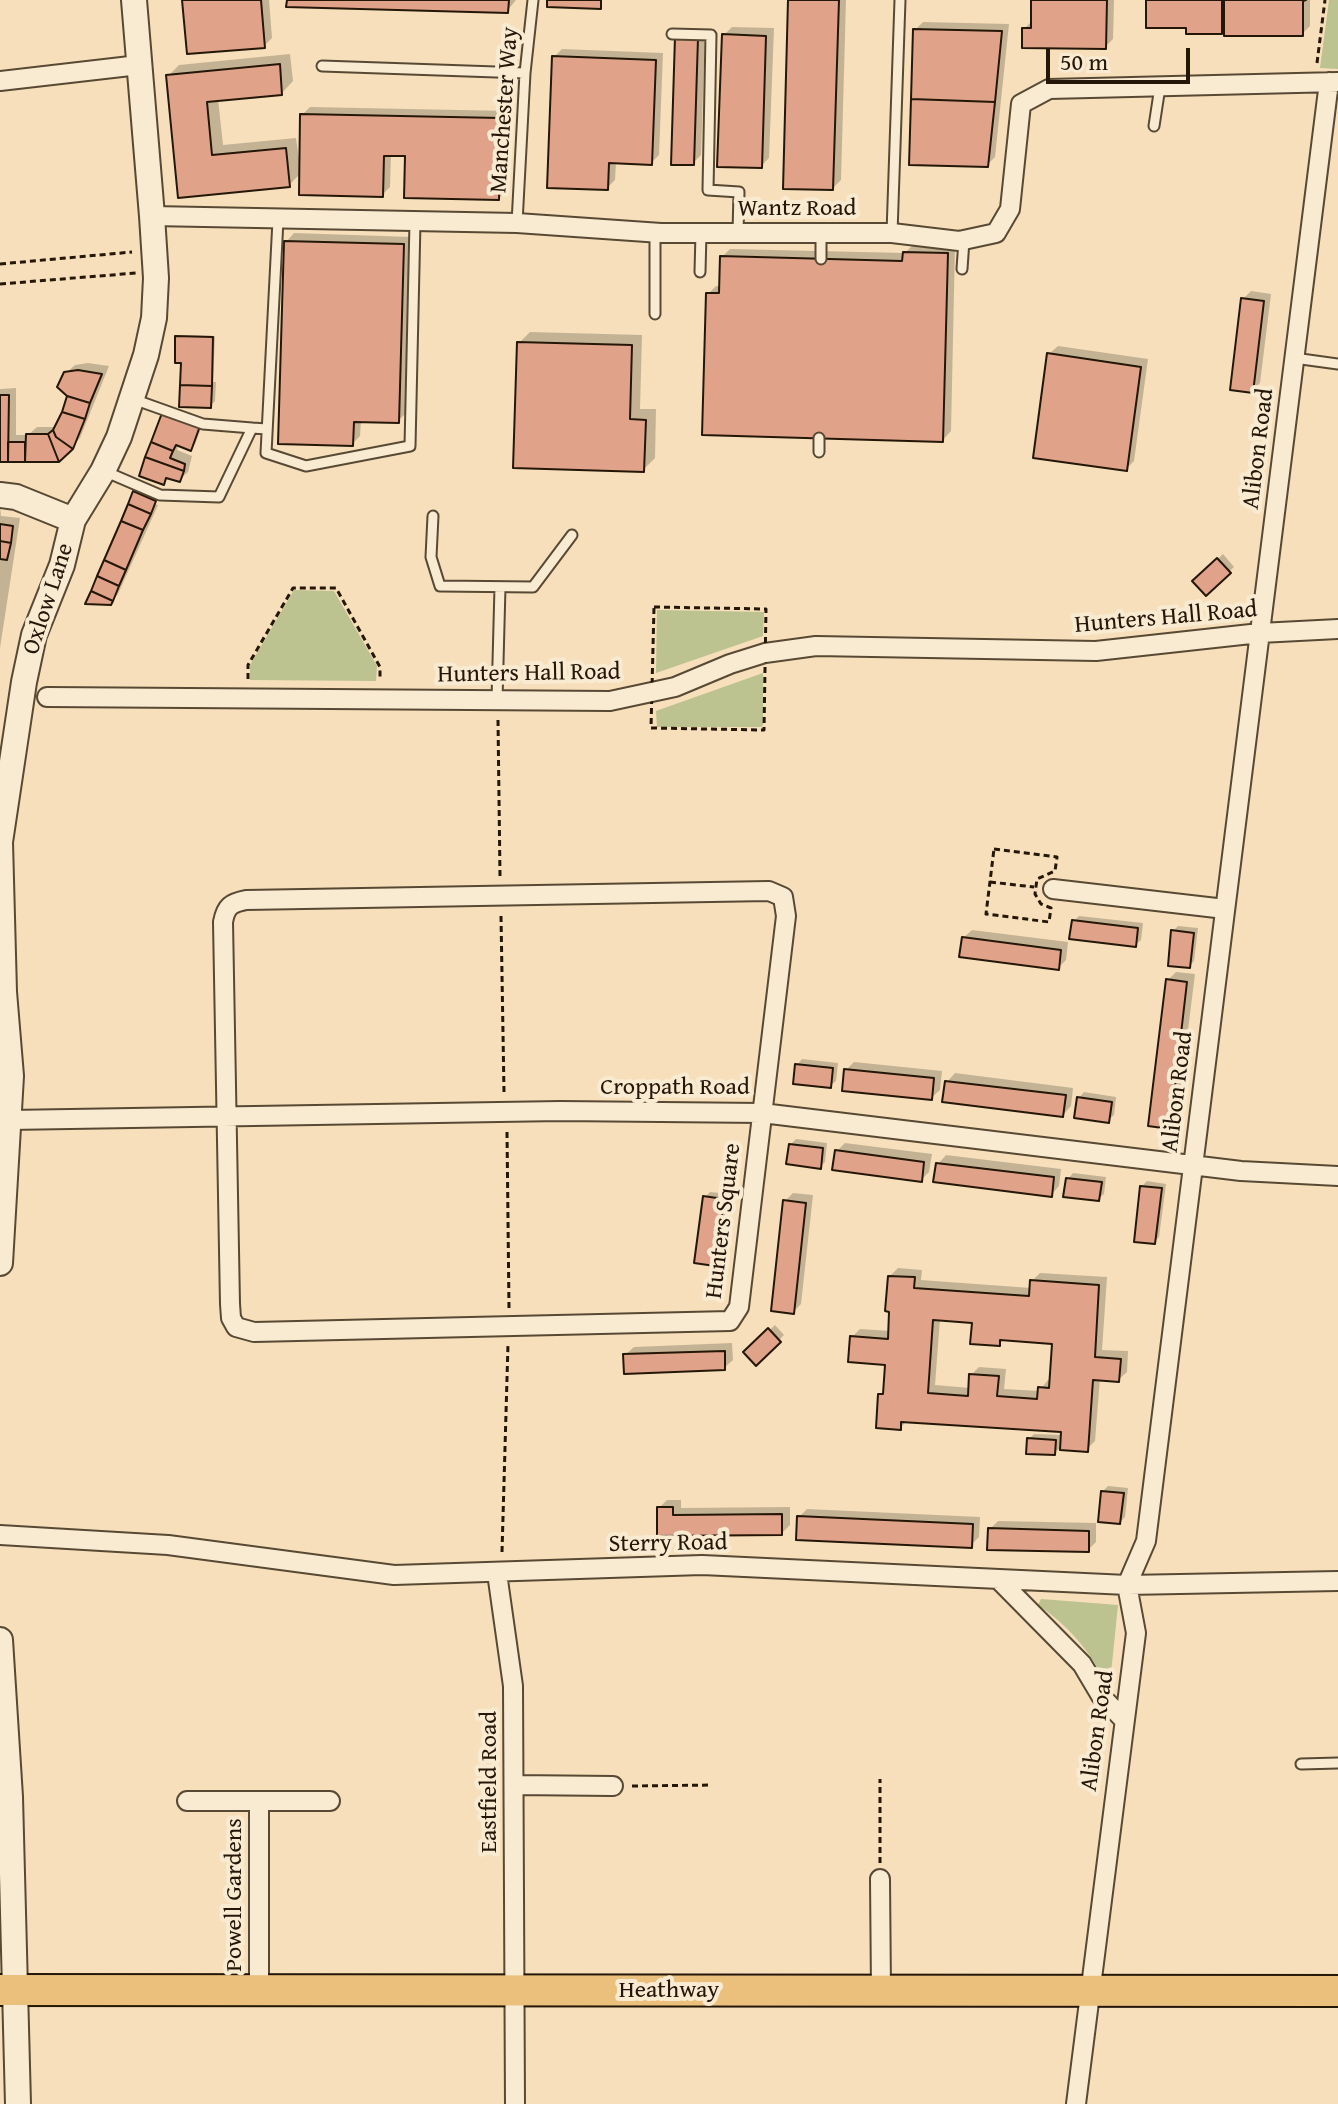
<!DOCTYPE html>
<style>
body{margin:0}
#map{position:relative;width:1338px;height:2104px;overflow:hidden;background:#f6dfba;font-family:"Gentium Book Plus",serif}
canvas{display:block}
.scale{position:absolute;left:1046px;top:48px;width:144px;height:36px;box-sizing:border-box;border:4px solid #241708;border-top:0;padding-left:10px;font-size:24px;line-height:28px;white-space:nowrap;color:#241708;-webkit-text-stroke:6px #f9ead2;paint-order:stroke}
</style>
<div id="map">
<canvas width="1338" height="2104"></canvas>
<div class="scale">50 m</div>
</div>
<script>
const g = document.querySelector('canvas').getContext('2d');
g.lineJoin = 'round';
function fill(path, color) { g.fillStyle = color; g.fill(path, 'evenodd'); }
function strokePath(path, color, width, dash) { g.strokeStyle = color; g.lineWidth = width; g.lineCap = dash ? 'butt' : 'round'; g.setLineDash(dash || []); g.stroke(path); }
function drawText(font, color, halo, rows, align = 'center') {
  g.font = font + ' "Gentium Book Plus",serif'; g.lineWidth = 8; g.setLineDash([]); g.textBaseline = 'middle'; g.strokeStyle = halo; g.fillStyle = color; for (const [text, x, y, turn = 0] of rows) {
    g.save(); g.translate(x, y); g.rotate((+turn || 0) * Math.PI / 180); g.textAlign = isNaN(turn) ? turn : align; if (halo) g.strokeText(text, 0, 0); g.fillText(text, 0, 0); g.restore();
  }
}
fill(new Path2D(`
 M1329,0H1338V69L1320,68Z
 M294,590L334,591L377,666L376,681L250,680V665Z
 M657,610L764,612L763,636L656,673Z
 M763,673V725L761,727H657L656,711Z
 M1041,1599L1118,1605L1110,1683H1105C1092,1652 1066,1624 1038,1605Z`), '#bcc290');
fill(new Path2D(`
 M184,0H269L272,38L264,46Z
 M289,0H516L507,11Z
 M790,0H846L841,180L833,188Z
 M1033,0H1114L1113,39L1105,47L1024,29L1033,20Z
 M1148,0H1310V26L1302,34L1226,27L1221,32L1188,26Z
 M923,22L1009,24L995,157L987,165L915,30Z
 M732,27L774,28L769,158L761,166L724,35Z
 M685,30L705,31L701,155L693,163L677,38Z
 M562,49L663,53L659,155L651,163L616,162L615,180L607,188L554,57Z
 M290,54L293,81L282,93L218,99L223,145L296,138L299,159H301L302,115L310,107L509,111L507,190L499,198L407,154H391L390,187L382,195L301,173L289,185L180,196L168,76L179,65Z
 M294,233L412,237L406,413L398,421L361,420L360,436L352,444L286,242Z
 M913,245L955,246L951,431L943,440L708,294L716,286H721L722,257L730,249L905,253Z
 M1251,291L1271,294L1260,383L1252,391L1243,299Z
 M530,332L642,335L640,409H656L655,458L643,470L519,343Z
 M179,335L215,336L213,382H216L215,401L210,406L183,362L177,337Z
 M1058,346L1148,359L1134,461L1126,469L1049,354Z
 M88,363L109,366L80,438L58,460H0V389L16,388V435H28L37,427H57L70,395L66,373L75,365Z
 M204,421L195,444L190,449L179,444L177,450L192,456L188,472L179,480L169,477L163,482L153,443Z
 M137,490L157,499L155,504L158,505L118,594L110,603Z
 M0,505L1,516L20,518L0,648Z
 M1223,554L1234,567L1206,593L1195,581Z
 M1079,916L1143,923L1141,940L1135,945L1074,921Z
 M1178,926L1198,928L1194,961L1189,966L1173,931Z
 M972,930L1068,942L1066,960L1058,968L963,938Z
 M1176,972L1195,974L1177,1118L1169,1127L1168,980Z
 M802,1059L838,1063L836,1081L830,1086L797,1065Z
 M854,1062L942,1071L940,1090L931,1098L846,1070Z
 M955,1073L1073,1088L1071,1106L1063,1115L947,1082Z
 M1084,1092L1116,1097L1114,1115L1108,1120L1079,1098Z
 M796,1139L827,1143L825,1162L820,1167L790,1145Z
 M845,1143L932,1154L929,1172L921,1180L837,1151Z
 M946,1155L1061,1169L1059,1186L1051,1195L938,1164Z
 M1073,1173L1106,1177L1104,1194L1098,1199L1068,1179Z
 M1147,1181L1166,1184L1159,1237L1154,1242L1142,1186Z
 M710,1192L728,1194L720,1258L715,1263L705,1197Z
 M793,1193L813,1195L801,1304L793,1312L785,1201Z
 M898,1268L922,1270L921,1280L1031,1288L1032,1281L1040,1273L1107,1277L1102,1350L1128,1351L1127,1372L1118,1380L1100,1378L1095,1441L1087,1449L1060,1448L1054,1453L1029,1439L1034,1434L1063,1435V1431L908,1420L900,1428L880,1395L885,1390L887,1363L852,1337L860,1329L890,1331V1276ZM940,1319L974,1321L999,1344L1005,1338L1055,1342L1052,1380H1048L1039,1391L1004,1389L1006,1369L979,1367L971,1375L970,1388L935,1385Z
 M775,1325L784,1335L756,1363L746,1352Z
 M732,1343L733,1360L724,1368L625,1355L634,1347Z
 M1108,1486L1128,1488L1125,1517L1120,1522L1103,1491Z
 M667,1500H681V1508L790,1507V1525L782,1533L659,1534V1508Z
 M807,1509L980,1517L979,1537L971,1545L799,1517Z
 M998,1521L1096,1523V1542L1088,1550L990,1529Z`), '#0003');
const building = new Path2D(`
 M182,0H261L265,48L187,54Z
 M287,0H509L508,13L286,7Z
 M547,0H601V9L547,7Z
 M788,0H839L833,190L783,189Z
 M1031,0H1107L1106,49L1022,48V28H1031Z
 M1146,0H1222V34H1186V28H1146Z
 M1224,0H1306L1303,1V36H1224Z
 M913,29L1002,31L995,102L911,99Z
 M722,34L766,36L762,168L717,167Z
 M675,37L698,38L694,165H671Z
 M552,56L656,60L652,165L609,163L608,190L547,188Z
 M280,64L282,95L207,102L212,155L286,148L290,187L178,198L166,75Z
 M911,99L995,102L988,167L909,165Z
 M300,114L501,118L499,200L404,198L405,156H384L383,197L299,195Z
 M284,241L404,244L399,423L354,422L353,446L278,444Z
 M903,252L948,253L943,442L702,435L706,293H719L720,256L902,261Z
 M1241,298L1264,301L1253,393L1230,390Z
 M175,336L213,337L212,386L180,385L181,363H175Z
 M517,342L632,345L630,419L646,420L644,472L513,468Z
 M1047,353L1141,367L1127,471L1033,458Z
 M78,370L102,374L90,403L67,396L57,387L64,372Z
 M180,385L212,386L211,408L179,407Z
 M0,395H9L8,462H0Z
 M67,396L90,403L85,419L62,412Z
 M62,412L85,419L73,449L56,437L53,430Z
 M162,413L200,426L191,451L176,445L173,451L151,442Z
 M53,430L56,437L73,449L59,462L48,434Z
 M26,434H48L59,462H25Z
 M8,442H25V462H8Z
 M151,442L173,451L170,458L185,464L184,471L145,457Z
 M145,457L184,471L180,482L166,478L164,485L139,476Z
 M133,491L156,501L151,514L128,504Z
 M128,504L151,514L143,530L121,521Z
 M121,521L143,530L126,570L104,560Z
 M0,524L13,526L11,543L0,541Z
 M0,541L11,543L7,560L0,559Z
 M1217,558L1231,573L1206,596L1192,581Z
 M104,560L126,570L119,586L97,576Z
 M97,576L119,586L113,601L91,591Z
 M91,591L113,601L111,605L85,604Z
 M1072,920L1138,928L1136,947L1069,939Z
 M1171,930L1194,933L1190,968L1168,966Z
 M962,937L1061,950L1059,970L959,957Z
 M1166,979L1187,982L1170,1129L1148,1126Z
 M795,1064L833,1068L831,1088L793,1084Z
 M844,1069L934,1078L932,1100L842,1091Z
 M945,1081L1066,1095L1063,1117L942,1102Z
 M1077,1097L1112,1102L1109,1123L1074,1118Z
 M789,1144L823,1148L821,1169L786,1164Z
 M835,1150L924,1162L922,1182L832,1170Z
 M936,1163L1054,1177L1052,1197L933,1182Z
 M1066,1178L1102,1182L1099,1201L1063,1197Z
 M1140,1186L1162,1188L1155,1244L1134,1242Z
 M703,1196L724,1199L715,1266L694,1263Z
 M783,1200L806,1203L794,1314L771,1311Z
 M888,1276L915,1277L914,1288L1029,1296L1030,1280L1099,1285L1095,1357L1121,1359L1119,1382L1093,1380L1088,1452L1060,1450L1061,1432L901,1422V1430L876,1428L878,1394H883L885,1365L848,1362L850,1336L888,1339L889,1312L885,1311ZM933,1320L972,1323L970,1344L1000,1346V1340L1052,1344L1049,1388L1038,1387L1037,1399L997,1396L999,1376L969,1374L968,1396L928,1393Z
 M768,1328L781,1342L756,1366L743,1352Z
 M725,1351V1370L624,1374L623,1354Z
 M1027,1438L1056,1440L1055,1455L1026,1454Z
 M1101,1491L1124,1493L1120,1524L1098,1522Z
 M657,1507H673V1515L782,1514V1535L657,1536Z
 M797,1516L973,1524L972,1548L796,1540Z
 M988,1528L1089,1531V1552L987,1550Z`);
fill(building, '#e0a38a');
strokePath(building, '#241708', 2);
const service = new Path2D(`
 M672,34L711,35L708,190L739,192L738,233
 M322,66L525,73
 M1154,126L1160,87
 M278,220L266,453L306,466L410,446L415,222
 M517,223L525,73L533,0
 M892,233L900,0
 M821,259V233
 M962,269L964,240
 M700,272L701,233
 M655,314V232
 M1294,358L1338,364
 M133,399L203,424L252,428
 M819,438V452
 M104,471L160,495L219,497L252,428L267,429
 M433,516L431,557L440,586L533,587L572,535
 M497,700L500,587
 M1301,1764L1338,1763`);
const minor = new Path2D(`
 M0,81L139,65
 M152,216L517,223L661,233H892L959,241L996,233L1010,209L1021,104L1049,89L1338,82
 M47,697L610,701L675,687L730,664L765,653L816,646L1096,651L1260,633L1338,629
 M1053,889L1225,909
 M769,891L783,897L786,916L739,1307L730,1321L254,1332L236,1327L231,1318L230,1304L223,922C226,906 231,903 246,900Z
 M9,1120L560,1111L762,1113L1241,1171L1338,1176
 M0,1535L168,1545L394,1575L702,1565L1127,1585L1338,1581
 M497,1573L513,1686L515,2104
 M1000,1581L1082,1664L1101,1696L1124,1720
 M515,1785L613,1786
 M187,1801H330
 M259,1801V1989
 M880,1879L881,1991
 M1076,2104L1136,1633L1127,1585L1146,1541L1329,82`);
const tertiary = new Path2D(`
 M0,495L16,497L73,520
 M0,1263L11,1076L4,992L0,842L24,682L34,635L62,565L73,520L103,471L119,437L146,355L154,318L156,278L152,216L134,0
 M0,1640L10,1797L18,2104`);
const primary = new Path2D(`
 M0,1990L1338,1991`);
strokePath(service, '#584934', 13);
strokePath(minor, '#584934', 22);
strokePath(tertiary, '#584934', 28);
strokePath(primary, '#241708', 34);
strokePath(new Path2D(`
 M1317,63L1325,0
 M0,264L132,252
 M0,284L136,273
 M654,607L766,609L764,730L651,728Z
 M248,679V665L293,588H336L380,667V679
 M498,720L500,876
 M994,849L1057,857L1055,871L1037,879L1035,894L1041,904L1051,908L1049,922L986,914Z
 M990,882L1034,887
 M501,916L504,1092
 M507,1132L509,1308
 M502,1552L508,1344
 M632,1786L712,1785
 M880,1863V1779`), '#241708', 3, [6, 4]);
strokePath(service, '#f9ead2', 9);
strokePath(minor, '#f9ead2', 18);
strokePath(tertiary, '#f9ead2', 24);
strokePath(primary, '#ebc07d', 30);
drawText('24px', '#241708', '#f9ead2', [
 ["Manchester Way",505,110,-86],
 ["Wantz Road",797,209],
 ["Alibon Road",1259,449,-83],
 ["Oxlow Lane",49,599,-72],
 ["Hunters Hall Road",1166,618,-5],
 ["Hunters Hall Road",529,674,-1],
 ["Croppath Road",675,1088],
 ["Alibon Road",1178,1092,-83],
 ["Hunters Square",724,1221,-83],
 ["Sterry Road",668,1544,-1],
 ["Alibon Road",1098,1731,-82],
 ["Eastfield Road",490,1782,-90],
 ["Powell Gardens",235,1895,-90],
 ["Heathway",669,1991]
]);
</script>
